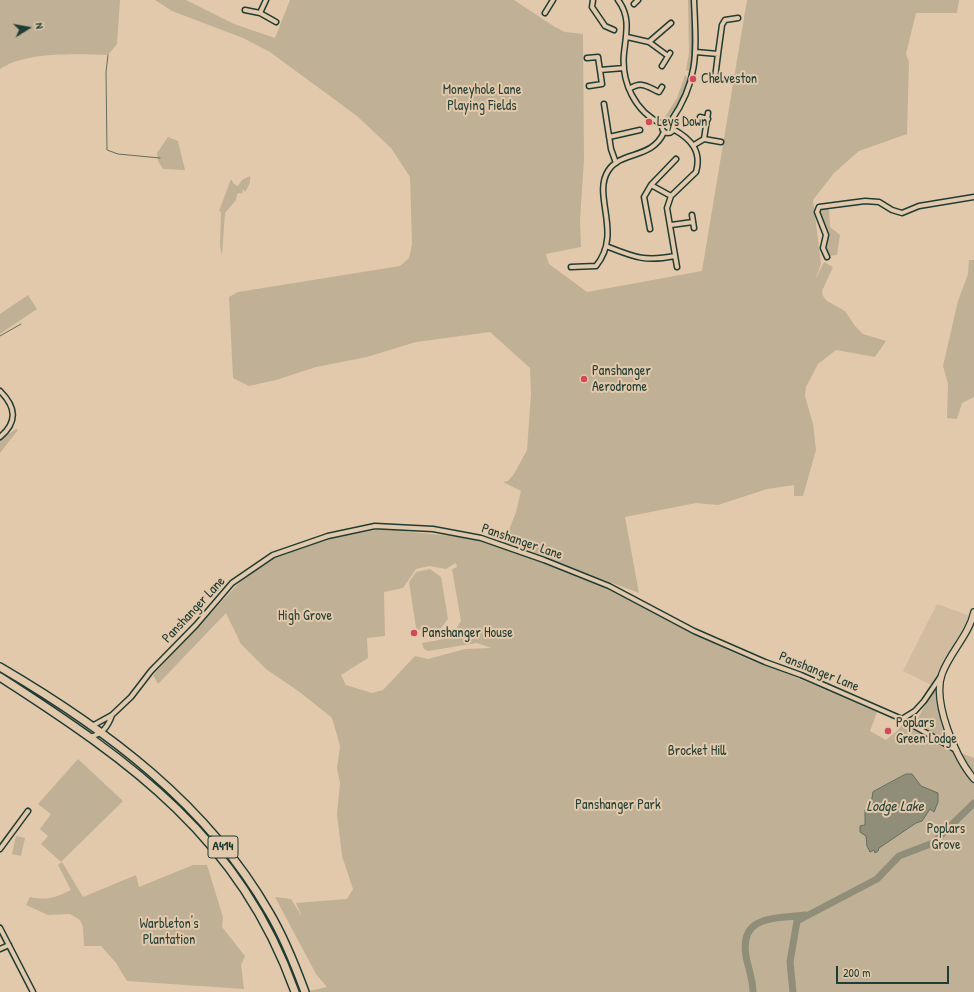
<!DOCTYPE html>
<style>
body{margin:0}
#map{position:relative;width:974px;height:992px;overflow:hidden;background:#e3c9ab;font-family:"Patrick Hand",sans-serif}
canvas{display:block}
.north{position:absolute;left:8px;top:8px;width:40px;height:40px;-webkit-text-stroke:3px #e3c9ab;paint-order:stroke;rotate:79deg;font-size:11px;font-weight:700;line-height:16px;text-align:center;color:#1f3d34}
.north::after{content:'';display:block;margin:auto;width:14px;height:18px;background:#1f3d34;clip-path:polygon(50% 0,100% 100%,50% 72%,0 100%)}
.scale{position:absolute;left:836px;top:966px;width:113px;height:18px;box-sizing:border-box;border:2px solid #1f3d34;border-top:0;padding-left:5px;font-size:12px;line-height:14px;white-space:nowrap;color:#1f3d34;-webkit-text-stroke:3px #e3c9ab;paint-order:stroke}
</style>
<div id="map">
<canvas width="974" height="992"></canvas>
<div class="north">N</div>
<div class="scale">200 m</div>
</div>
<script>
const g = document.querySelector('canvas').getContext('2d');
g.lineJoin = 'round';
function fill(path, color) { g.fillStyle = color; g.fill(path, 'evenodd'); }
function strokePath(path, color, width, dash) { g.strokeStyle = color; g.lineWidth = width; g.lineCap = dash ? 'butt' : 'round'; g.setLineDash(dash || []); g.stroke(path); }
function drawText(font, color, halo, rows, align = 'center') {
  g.font = font + ' "Patrick Hand",sans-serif'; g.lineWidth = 4; g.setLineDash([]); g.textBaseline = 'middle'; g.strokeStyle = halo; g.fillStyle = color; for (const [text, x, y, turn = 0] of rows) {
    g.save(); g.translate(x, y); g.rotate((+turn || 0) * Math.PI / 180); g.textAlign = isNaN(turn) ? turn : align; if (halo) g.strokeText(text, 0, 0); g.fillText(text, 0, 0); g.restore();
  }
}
fill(new Path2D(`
 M937,604L970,616L964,629L931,685L903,671Z`), '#d1bca0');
fill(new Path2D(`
 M0,0H120L117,44L108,55C77,54 26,51 0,69Z
 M155,0H186L234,24L275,38L290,0H514L555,27L565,32L583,34L584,159L580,221L581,247L546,254L549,264L587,292L702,271L747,0H959L957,13H916L906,54L909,62L907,134L859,151L834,173L813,200L821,264L815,280L824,262L833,267L822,291L823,296L827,301L845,311L855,326L863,334L886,341L875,357L836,350L818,364L806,387L805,396L813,424L816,450L803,496H794V485L767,489L718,505L696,503L625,517L639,593L504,543L516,512L521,491L503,482L508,481L514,474L527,450L531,394L530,368L490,332L416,342L367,357L316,367L276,380L249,386L233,378L229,297L238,292L400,266L409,258L412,244L410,177L391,148L357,116L270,52L243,38L172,11Z
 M688,0H691L693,54L691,72L686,70L689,53Z
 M685,75L688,78L682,98L670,116L665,117L677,98Z
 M168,137L178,141L185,170L163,169L158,161L157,153Z
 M250,176C251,182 248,187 245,192L243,189L242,194L240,193L237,194L236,200L225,213L222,256L220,246L221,212L219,211L231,179L234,184L238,186L242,180Z
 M829,208L830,227L840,235L837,255L828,256L825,248L828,235L819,212L823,209Z
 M969,260H974V397L962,403L957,419L947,418L948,384L943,366L958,301L968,274Z
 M28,295L37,309L0,334V314Z
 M16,429L18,430L0,453V440Z
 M382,529L461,537L484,542L522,555L603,587L689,632L743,657L800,679L877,712L870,731L886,740L898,730L903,722L948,748L974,758V992H309V991L327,987L316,974L275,897L291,899L302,917L296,903L347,899L353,889L342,856L337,814L340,783L337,768L340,746L333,721L331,717L301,693L266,669L241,644L226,613L158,684L153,675L238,584L273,557L298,547L317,541ZM456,563L457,567L452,569L461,621L450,638L422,643L424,649L428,651L477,643L491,648L465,649L428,659L415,656L383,690L372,693L346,685L341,675L368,658L367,638L385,636L384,592L403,588L416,569L429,566L446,569Z
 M430,569L441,577L448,619L441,628L425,632L416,628L409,582L416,572Z
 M936,685L949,743L919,725L917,720Z
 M78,759L123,801L61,862L41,844L48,836L40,829L51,814L38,804Z
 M16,836L25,838L21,856L12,854Z
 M62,862L83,897L136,875L139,887L193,865H207L223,917L222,927L245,956L241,965L244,989L127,981L116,963L101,946H84L83,927L80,920L70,914L48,915L26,905L30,897C46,901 57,897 71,890L58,865Z`), '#bfb096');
const water = new Path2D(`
 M906,774H912L921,786L938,793V802L934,812L930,809L922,821L916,823L879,848L878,851L875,853L874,850L870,852L867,846L866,836L860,832V826L865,825V810L871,804L873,792Z`);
fill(water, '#908e79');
strokePath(water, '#636e5d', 1);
strokePath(new Path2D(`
 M108,55L106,72L107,150L118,154L160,158
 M0,336L21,324`), '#636e5d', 1);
strokePath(new Path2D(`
 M753,992C753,979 748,968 746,956C739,914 777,919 805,915
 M793,992L790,962L797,921L877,879L899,856L933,843L974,803`), '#908e79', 7);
const street = new Path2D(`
 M266,0L260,13L276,22
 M593,0L592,7L605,26L614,30
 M618,0C631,17 626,34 624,53C621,82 635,112 662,124
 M634,4L638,0
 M245,10L260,13
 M545,13L553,0
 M627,37L649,42L668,56
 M649,42L671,23
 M696,52L718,54L722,25L725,20L738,18
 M587,58L598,57L602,84L589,86
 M662,66L670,53
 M600,70L624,68
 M715,78L718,54
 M629,89C642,81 646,86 659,92L662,87
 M604,104L611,149L616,163
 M700,117L708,119
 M662 127a6 6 0 1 1 12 0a6 6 0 1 1-12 0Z
 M671,121C700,79 696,49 694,0
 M673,129C691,139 702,151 696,172L671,196L667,208L677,267
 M609,137L640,130
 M704,139L721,142
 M694,145L704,139L708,113
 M651,185L671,196
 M692,215L694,228
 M671,225L693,222
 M650,229L644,197L651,185L676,159
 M606,246C634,257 644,262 675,256
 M827,257L823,248L826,235L817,212L819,207L865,201L879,202L892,210L902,213L919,206L974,197
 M571,267L596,266C623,233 592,196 608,171C621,150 652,160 664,132
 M0,391C16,407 18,422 0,437
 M902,719L915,711L924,701L941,676
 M92,726L112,715L131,697L151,671L196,625L232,583L273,555L328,536L375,526L433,529L481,538L544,560L609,586L694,631L765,662L801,675L902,719L956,750
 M90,737C102,734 108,727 112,715
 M0,849L28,811
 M0,928L33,992
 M0,949L9,945`);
const secondary = new Path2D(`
 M974,612C969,635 950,652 942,674C932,702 956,758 974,779`);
const highway = new Path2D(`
 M0,667C106,729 207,804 269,912C284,937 295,965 305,992
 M0,677C132,762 240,838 295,992`);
strokePath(street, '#1f3d34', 7);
strokePath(secondary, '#1f3d34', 8);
strokePath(highway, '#1f3d34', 10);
strokePath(street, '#e3c9ab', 4);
strokePath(secondary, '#e3c9ab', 5.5);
strokePath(highway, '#e3c9ab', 7);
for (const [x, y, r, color] of [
 [693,79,4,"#d1495b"],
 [649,122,4,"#d1495b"],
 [584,379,4,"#d1495b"],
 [414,633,4,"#d1495b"],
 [888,731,4,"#d1495b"]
]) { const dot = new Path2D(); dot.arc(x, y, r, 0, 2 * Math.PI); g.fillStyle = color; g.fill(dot); strokePath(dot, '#e3c9ab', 1.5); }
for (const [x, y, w] of [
 [223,847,30]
]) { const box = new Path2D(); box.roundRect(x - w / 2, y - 11, w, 22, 3); g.fillStyle = '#e3c9ab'; g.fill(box); strokePath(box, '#1f3d34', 1); }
drawText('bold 13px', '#1f3d34', null, [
 ["A414",223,847]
]);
drawText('14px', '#1f3d34', '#e3c9ab', [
 ["Chelveston",701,79],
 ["Leys Down",657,122],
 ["Panshanger",592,371],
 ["Aerodrome",592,387],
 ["Panshanger House",422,633],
 ["Poplars",896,723],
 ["Green Lodge",896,739]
], 'left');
drawText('14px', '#274339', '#e3c9ab', [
 ["Moneyhole Lane",482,90],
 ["Playing Fields",482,106],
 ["High Grove",305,616],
 ["Brocket Hill",697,751],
 ["Panshanger Park",618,805],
 ["Poplars",946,829],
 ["Grove",946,845],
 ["Warbleton's",169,924],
 ["Plantation",169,940]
]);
drawText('14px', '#1f3d34', '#e3c9ab', [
 ["Panshanger Lane",522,542,19],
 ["Panshanger Lane",194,610,-47],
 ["Panshanger Lane",819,672,22]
]);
drawText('italic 15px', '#2a453b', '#e3c9ab', [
 ["Lodge Lake",895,807]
]);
</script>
